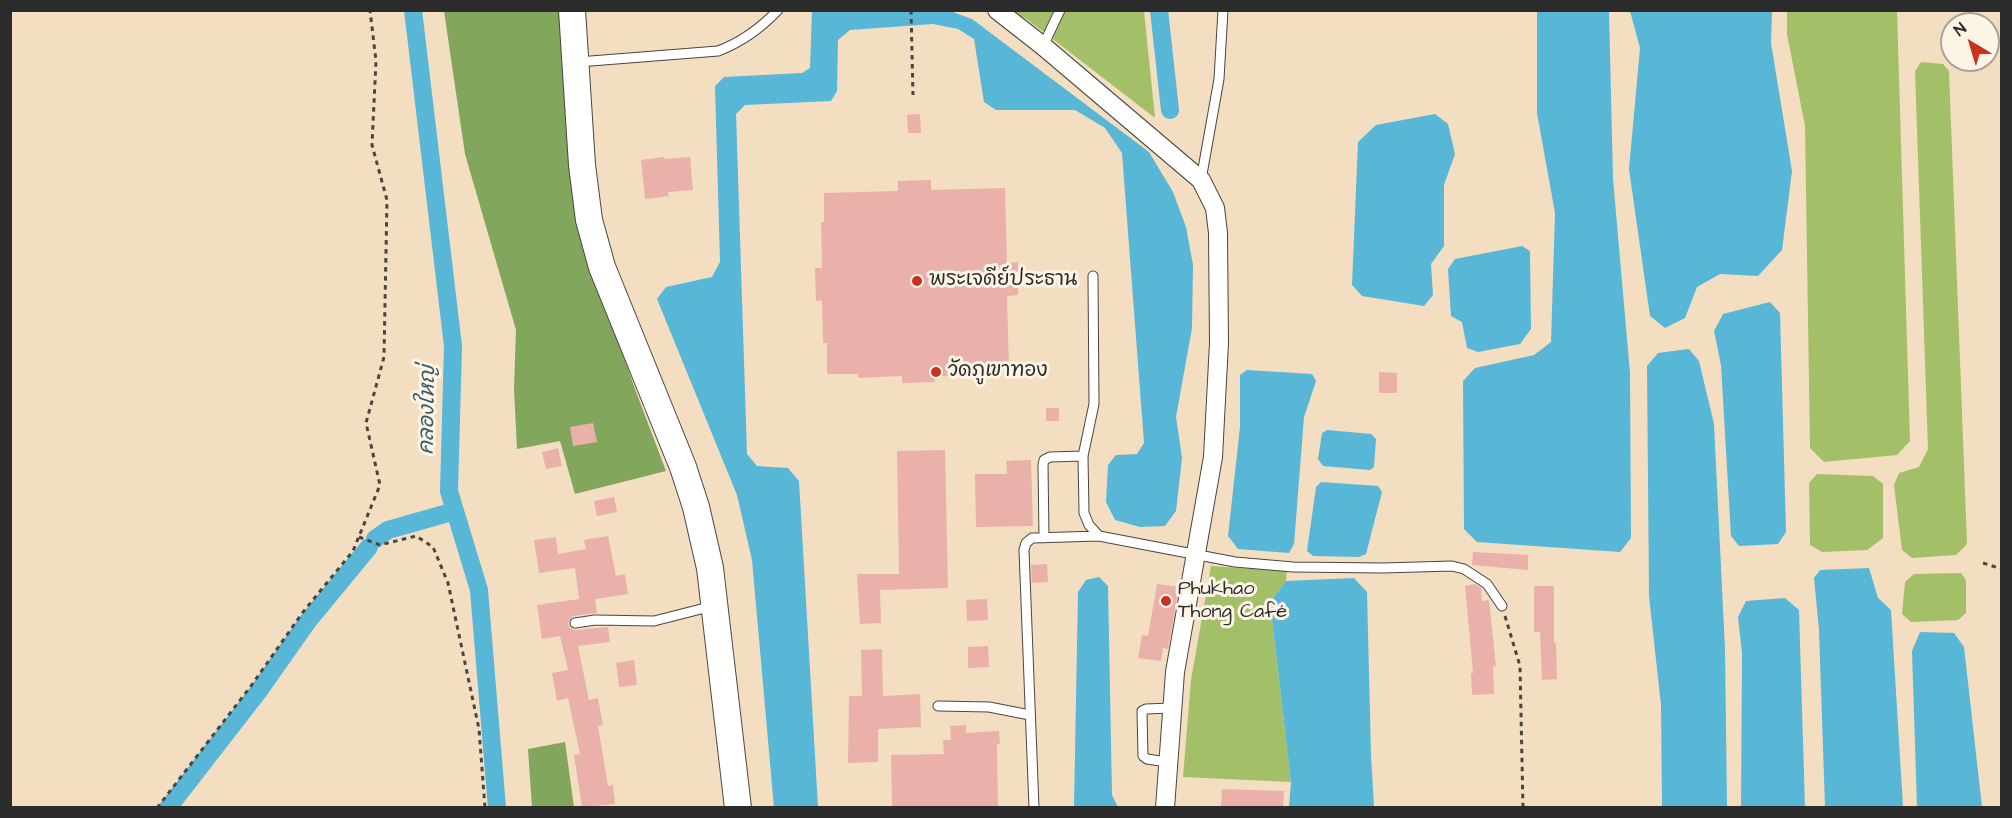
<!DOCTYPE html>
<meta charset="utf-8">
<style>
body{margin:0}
#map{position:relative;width:2012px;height:818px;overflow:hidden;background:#f4dec1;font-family:"Architects Daughter",sans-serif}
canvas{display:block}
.frame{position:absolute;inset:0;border:12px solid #2b2b2b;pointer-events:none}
.north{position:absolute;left:1940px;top:12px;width:60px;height:60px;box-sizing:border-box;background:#fcf5e5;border:2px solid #a8a49b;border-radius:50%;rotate:322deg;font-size:16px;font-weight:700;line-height:24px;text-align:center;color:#2b2b2b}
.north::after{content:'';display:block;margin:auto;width:21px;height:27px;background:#c8321e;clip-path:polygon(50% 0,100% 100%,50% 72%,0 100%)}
</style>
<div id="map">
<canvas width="2012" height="818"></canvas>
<div class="frame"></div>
<div class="north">N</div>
</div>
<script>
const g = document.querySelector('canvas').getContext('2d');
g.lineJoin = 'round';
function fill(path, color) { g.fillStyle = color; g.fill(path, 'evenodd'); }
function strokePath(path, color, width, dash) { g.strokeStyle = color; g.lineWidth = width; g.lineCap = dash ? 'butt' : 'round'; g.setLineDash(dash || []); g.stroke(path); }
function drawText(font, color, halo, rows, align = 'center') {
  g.font = font + ' "Architects Daughter","Playpen Sans Thai",sans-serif'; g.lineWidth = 6; g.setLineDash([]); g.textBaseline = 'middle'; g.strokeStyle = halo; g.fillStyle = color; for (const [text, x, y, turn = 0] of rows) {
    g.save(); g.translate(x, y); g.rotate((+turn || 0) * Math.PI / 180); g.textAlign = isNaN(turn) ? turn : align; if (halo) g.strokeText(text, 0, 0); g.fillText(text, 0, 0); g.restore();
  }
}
fill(new Path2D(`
 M1012,11H1144L1155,118L1028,20Z
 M1787,11H1897L1910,441L1897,455L1824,462L1810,448L1805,126L1787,34Z
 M1921,62L1943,64L1949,71L1967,544L1956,555L1912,558L1902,550L1894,485L1899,473L1919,467L1928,449L1915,71Z
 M1817,474L1873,476L1883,484V538L1867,550L1822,552L1810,545L1809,483Z
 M1211,566L1287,571L1286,581L1270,602L1291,782L1183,777L1191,680Z
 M1961,573L1966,580V613L1958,620L1911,622L1902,614L1905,582L1914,574Z`), '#a3c068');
fill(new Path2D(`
 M444,11H564L603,295L635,389L666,471L575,494L560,441L517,449L514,389L516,330L465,154Z
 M565,742L574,807H532L528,749Z`), '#82a65c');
fill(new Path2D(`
 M812,11H950L972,19L1149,152L1173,192L1186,227L1193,265L1192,328L1176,417L1182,458L1176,511L1165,526L1140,527L1115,520L1106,502L1108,465L1116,455L1137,454L1144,443L1122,153L1105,128L1075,110H996L984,102L974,39L958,29L933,24L850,30L838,40L837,91L831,101L745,105L736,114L747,454L757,466L788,468L799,481L818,807L774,808L752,560L737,495L657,299L666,287L712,277L720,262L715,86L724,77L802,73L810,68Z
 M1537,11H1609L1613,179L1630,373L1631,538L1620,552L1477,542L1464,529L1463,381L1475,368L1534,355L1551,342L1555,213L1537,113Z
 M1630,11H1772L1771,43L1792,171L1782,250L1758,276L1720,274L1697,287L1685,318L1665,328L1650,316L1629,169L1640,48Z
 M1435,114L1448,124L1455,154L1444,185V246L1431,264L1433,295L1424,306L1362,296L1352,285L1358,142L1376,125Z
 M1522,246L1530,251L1531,329L1520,344L1478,352L1467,348L1462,322L1451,316L1448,269L1455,259Z
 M1770,302L1780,313L1786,532L1778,544L1739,546L1731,536L1721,365L1714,331L1723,314Z
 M1689,349L1699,361L1714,424L1725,649L1727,807H1662L1661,705L1649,596L1647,366L1658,353Z
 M1247,370L1312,374L1316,381L1304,417L1294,544L1289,553L1238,549L1228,536L1240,427V375Z
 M1327,430L1371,434L1376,439L1374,467L1370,470L1323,466L1318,459L1322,433Z
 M1321,482L1378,486L1382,492L1366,554L1359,557L1313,556L1307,551L1316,487Z
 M1869,568L1878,598L1891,610L1903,807H1825L1819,630L1814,578L1820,570Z
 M1099,577L1108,586L1112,795L1118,807H1074L1078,592L1086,580Z
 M1354,578L1367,592L1371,755L1374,807H1289L1291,782L1270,602L1286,581Z
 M1785,598L1799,610L1805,807H1741L1742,653L1738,617L1746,601Z
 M1920,632L1954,633L1964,647L1982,807H1917L1912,651Z`), '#58b6d6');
strokePath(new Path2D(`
 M413,10L453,346L449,491L479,590L497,808
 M1159,10L1170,110
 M375,539L388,530L455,511
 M168,808L258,692L308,621L369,547`), '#58b6d6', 18);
fill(new Path2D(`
 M920,114L921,133H908L907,115Z
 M664,157V159L690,157L693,190L668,192L669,196L645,199L641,160Z
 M931,180V190L1005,188L1007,263L1018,262V295L1007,296L1009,370L980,371V375L935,376V382L902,383V376L858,378V374H827V343H823L822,300L816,301L815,268H822L821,222H824V193L898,191V181Z
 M1379,372L1397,373V393H1379Z
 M1046,408H1059V421H1046Z
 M593,423L597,442L573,446L570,427Z
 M558,448L562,466L546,469L542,452Z
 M945,450L948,588L880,590L881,623L860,624L857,574H899L897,451Z
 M1031,460L1033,526L976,527L975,474H1007L1006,461Z
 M614,497L617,512L597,516L594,501Z
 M608,536L616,576L625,574L628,594L595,599L597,613L573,616L568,623L570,628L575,630L608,627L610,642L578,646L589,700L598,698L603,725L598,726L608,786L613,785L615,804L582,807L574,755L580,754L568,698L557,701L552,673L568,670L560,636L542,639L537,605L579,599L575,568L539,573L534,540L556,537L558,554L586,549L584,540Z
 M1473,552L1528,555V570L1472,565Z
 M1047,564L1048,582L1032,583L1031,565Z
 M1157,584L1179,587L1168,649L1163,648L1161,661L1138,658L1142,635L1148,636Z
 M1475,584L1481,588L1482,601L1489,600L1496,666L1493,667L1494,694L1472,695L1471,673H1473L1465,586Z
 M1534,586H1554V643H1556L1557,679L1542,680L1540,632H1534Z
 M987,599L988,620L967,621L966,600Z
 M988,646L989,667L968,668V647Z
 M882,649L883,696L920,694L921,727L878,729V762L848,763L849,696H862L861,650Z
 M634,660L637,685L619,687L616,663Z
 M966,725V733L999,731L1000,744H997L998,807H892L891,755L944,754L943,740H951L950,726Z
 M1222,789L1284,791L1283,807H1221Z`), '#eab1aa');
const lane = new Path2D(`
 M1043,46L1060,10
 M578,62L718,51C742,42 760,29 778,10
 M1201,180L1219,79L1223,10
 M1093,276L1094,404L1083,456L1084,513L1089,525L1099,536L1235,562L1293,567L1383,568L1452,566L1464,569L1487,584L1502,606
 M1044,538L1043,465L1044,460L1050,457L1083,456
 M575,623L595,620L654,621L713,606
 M938,706L989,707L1030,715
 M1167,762L1147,759L1143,756L1142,711L1146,709L1171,708
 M1034,808L1024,550L1026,543L1032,538L1099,536`);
const street = new Path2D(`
 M997,10L1043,46L1201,180L1215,208L1218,233L1219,343L1213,457L1175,672L1165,808`);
const secondary = new Path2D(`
 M572,10L582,165L589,220L602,267L683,467L696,507L710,568L738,808`);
strokePath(lane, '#494642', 11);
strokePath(street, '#494642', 20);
strokePath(secondary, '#494642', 28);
strokePath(new Path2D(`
 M911,10L913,95
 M359,537L380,545L416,536L433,547L448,583L479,729L485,808
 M1983,563L2002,569
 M1505,616L1520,666L1523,808
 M157,808L251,686L303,612L353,551L380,485L366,423L384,357L387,200L372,145L376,61L370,10`), '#494642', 3, [4.5, 4.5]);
strokePath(lane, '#fff', 9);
strokePath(street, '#fff', 18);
strokePath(secondary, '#fff', 26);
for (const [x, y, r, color] of [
 [917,281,6,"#c8321e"],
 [936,372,6,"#c8321e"],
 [1166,601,6,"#c8321e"]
]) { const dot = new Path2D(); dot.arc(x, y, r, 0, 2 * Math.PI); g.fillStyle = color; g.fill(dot); strokePath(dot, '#fcf5e5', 2); }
drawText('20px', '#2b2b2b', '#fcf5e5', [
 ["พระเจดีย์ประธาน",929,281],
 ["วัดภูเขาทอง",948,372],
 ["Phukhao",1178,590],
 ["Thong Café",1178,613]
], 'left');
drawText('italic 21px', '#3b5c67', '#fcf5e5', [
 ["คลองใหญ่",429,410,-89]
]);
</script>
